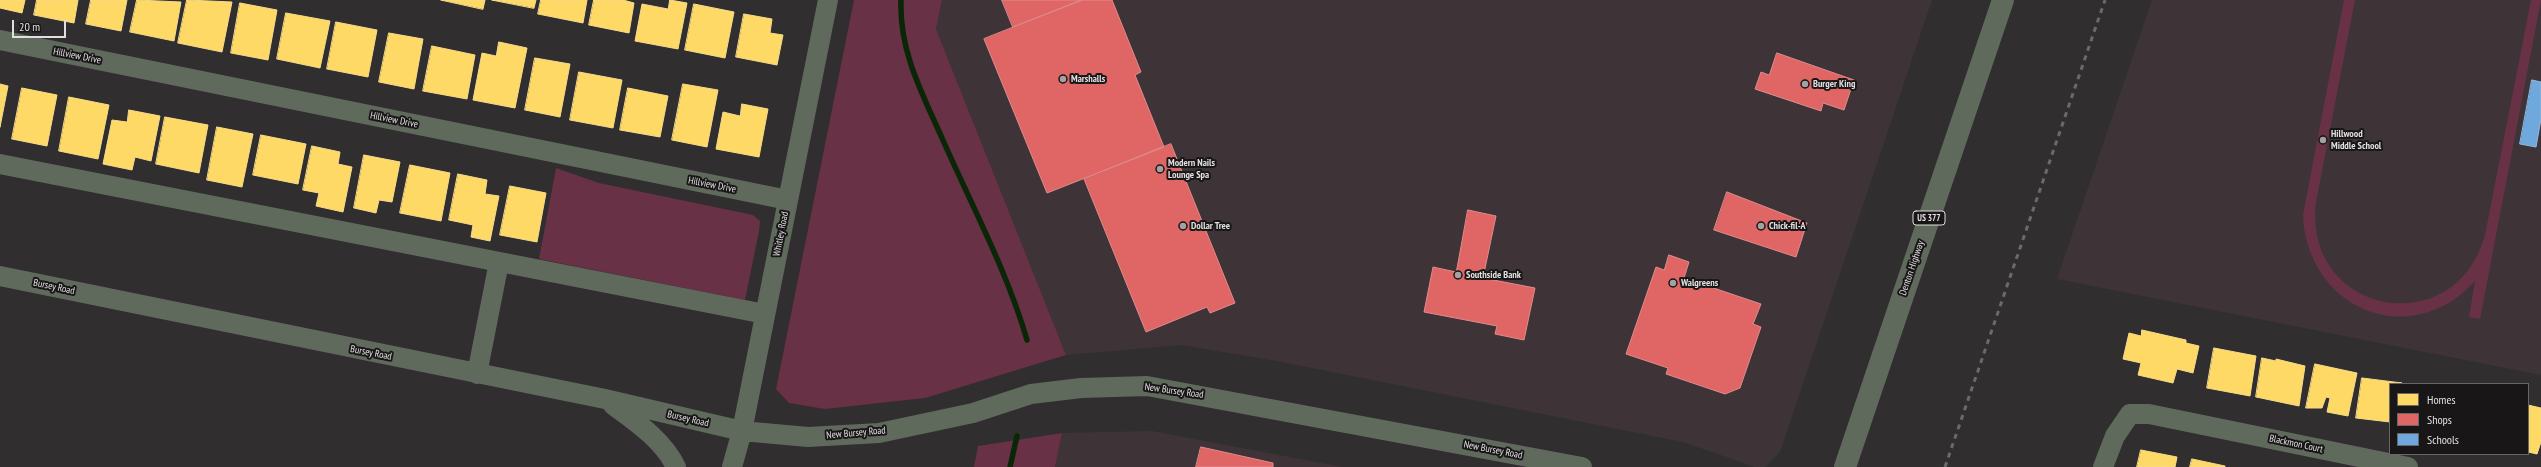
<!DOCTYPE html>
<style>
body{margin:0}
#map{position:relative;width:2541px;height:467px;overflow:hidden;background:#302e2f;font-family:"PT Sans Narrow",sans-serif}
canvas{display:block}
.legend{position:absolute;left:2389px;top:383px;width:140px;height:72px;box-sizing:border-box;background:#181616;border:1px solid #696667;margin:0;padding:5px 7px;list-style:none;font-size:12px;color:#e2dfe0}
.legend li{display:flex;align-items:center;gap:8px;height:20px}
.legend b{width:20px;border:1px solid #696667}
.scale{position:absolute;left:12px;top:20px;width:54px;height:18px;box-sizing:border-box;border:2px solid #e2dfe0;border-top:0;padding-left:5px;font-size:12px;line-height:14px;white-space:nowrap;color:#e2dfe0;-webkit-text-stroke:3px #181616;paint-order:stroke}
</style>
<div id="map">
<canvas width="2541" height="467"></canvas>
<ul class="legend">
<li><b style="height:11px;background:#ffd966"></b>Homes</li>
<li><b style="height:11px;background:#e06666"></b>Shops</li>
<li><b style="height:11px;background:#6fa8dc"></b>Schools</li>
</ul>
<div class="scale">20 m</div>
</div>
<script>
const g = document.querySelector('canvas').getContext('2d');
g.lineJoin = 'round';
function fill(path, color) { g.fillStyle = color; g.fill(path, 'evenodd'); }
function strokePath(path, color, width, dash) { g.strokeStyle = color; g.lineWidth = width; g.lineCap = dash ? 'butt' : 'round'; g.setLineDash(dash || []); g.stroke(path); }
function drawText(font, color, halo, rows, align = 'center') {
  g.font = font + ' "PT Sans Narrow",sans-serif'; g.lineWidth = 4; g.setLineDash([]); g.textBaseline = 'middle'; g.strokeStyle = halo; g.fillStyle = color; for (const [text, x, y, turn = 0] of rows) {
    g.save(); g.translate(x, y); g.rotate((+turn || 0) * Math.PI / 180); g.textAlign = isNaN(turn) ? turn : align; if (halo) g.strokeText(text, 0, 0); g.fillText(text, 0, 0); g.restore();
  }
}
fill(new Path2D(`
 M942,0H1932L1780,452L1765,467H1755L1683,442L1277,361L1181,345L1066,355L936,29Z
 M2152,0H2541V375L2057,279Z
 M1152,431L1343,467H1055L1062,433Z`), '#3e3438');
fill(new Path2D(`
 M854,0H942L936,29L1066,355L925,398L825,409L789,403L776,389Z
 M2344,0H2355L2316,202C2303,315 2455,344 2485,235L2531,0H2541L2480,319L2469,317L2475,281C2465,291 2455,301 2441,307C2372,339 2305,286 2303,215Z
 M556,168L599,183L753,215L760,221L759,231L745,300L539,259Z
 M1062,433L1055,467H974L978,446Z`), '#683145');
const homes = new Path2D(`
 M0,0H25L22,13L0,8Z
 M37,0H78L74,23L34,15Z
 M91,0H127L121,31L86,24Z
 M137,0L181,2L174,41L130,32Z
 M187,0L232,2L222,52L178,43Z
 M441,0H485L483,9Z
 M492,0H536L534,8Z
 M541,0H587L583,23L538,14Z
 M594,0H623L634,3L629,33L589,25Z
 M670,0L687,3L678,49L635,41L642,4L668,9Z
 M240,3L277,10L268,60L231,53Z
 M694,4L734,12L725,58L685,50Z
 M286,13L330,21L320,68L277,59Z
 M744,14L772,19L770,33L783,35L777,65L736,57Z
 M336,22L377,30L368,77L327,69Z
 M389,33L423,39L414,89L379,82Z
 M499,42L527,48L515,108L473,100L482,53L496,56Z
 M432,46L475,55L467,99L423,91Z
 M535,58L570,64L560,117L525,110Z
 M579,72L622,80L613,128L570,120Z
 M0,84L8,86L0,127Z
 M683,84L718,90L707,147L672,140Z
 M22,88L57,95L47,146L12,139Z
 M628,88L668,96L660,137L620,130Z
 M69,97L109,105L98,159L59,151Z
 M742,104L768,109L759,157L716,149L723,112L740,116Z
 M129,110L160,116L151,161L135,157L132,170L103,164L112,120L127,122Z
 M165,117L208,125L199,173L156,164Z
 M217,127L253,134L242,187L207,180Z
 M261,135L306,144L298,184L253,175Z
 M312,146L340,152L338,164L352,167L343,212L316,206L319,193L303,190Z
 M364,155L400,162L392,202L379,200L376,213L354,208Z
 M410,165L450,173L441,221L400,213Z
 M458,174L487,180L485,194L499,196L490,241L471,237L473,225L449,220Z
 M510,186L546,193L537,242L500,235Z
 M2142,330L2186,340V343L2199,346L2193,373L2177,369L2173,383L2138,375L2141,363L2123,359L2129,333L2141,336Z
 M2214,348L2256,356L2250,396L2207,388Z
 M2262,358L2276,361V359L2305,366L2299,406L2256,397Z
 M2315,364L2357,373L2348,416L2327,412L2330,398L2326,397L2322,408H2306Z
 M2362,378L2402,383L2390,384V422L2356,418Z
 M2528,405L2541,408V442L2537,454L2528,452Z
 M2141,450L2177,457L2175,467H2137Z
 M2192,459L2225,466V467H2190Z`);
fill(homes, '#ffd966');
strokePath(homes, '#f6db8b', 1);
const shops = new Path2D(`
 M1002,0H1082L1013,27Z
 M1082,0H1112L1141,72L1135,75L1164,147L1047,193L984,39Z
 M1777,53L1854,80L1844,110L1823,103L1821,111L1755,89L1761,72L1769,75Z
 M1171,144L1235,303L1210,313L1207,307L1146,332L1084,179Z
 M1727,192L1807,223L1796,257L1714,230Z
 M1468,210L1496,216L1483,278L1535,288L1524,340L1495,334L1497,326L1424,312L1433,267L1456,272Z
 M1669,255L1689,262L1684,278L1761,304L1753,324L1761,327L1740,388L1725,394L1666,374L1668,368L1626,354L1656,267L1664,270Z
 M1201,447L1273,463V467H1196Z`);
fill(shops, '#e06666');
strokePath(shops, '#e18a8b', 1);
const schools = new Path2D(`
 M2532,80L2541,82V119L2536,147L2520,144Z`);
fill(schools, '#6fa8dc');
strokePath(schools, '#92b8dd', 1);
strokePath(new Path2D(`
 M901,0C899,51 922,93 942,138C971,204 1007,271 1027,340
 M1010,467L1017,436`), '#0b2606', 5.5);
strokePath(new Path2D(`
 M0,40L788,200
 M0,164L765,314
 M0,276L605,399L742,431L808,437L879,433L973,413L1031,394L1081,388L1147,386L1582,467
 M477,374L499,262
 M613,405C636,422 663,440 676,467
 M732,467L742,431L828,0
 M2103,467L2115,436L2130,414H2149L2408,467`), '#5f6a5d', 20);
strokePath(new Path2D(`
 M1845,467L2003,0`), '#5f6a5d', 22);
strokePath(new Path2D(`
 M1945,467L2105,0`), '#676c66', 3, [5, 5]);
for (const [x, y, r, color] of [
 [1063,79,4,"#a4a1a2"],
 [1805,84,4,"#a4a1a2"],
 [2323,140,4,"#a4a1a2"],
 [1160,169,4,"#a4a1a2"],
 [1183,226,4,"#a4a1a2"],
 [1761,226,4,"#a4a1a2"],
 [1458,275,4,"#a4a1a2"],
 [1673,283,4,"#a4a1a2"]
]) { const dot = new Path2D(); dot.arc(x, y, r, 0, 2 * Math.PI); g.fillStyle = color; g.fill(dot); strokePath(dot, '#181616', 1.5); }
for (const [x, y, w] of [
 [1929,218,32]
]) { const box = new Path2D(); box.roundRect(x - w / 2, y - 7, w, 14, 3); g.fillStyle = '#181616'; g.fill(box); strokePath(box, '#e2dfe0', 1); }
drawText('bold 9px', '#e2dfe0', null, [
 ["US 377",1929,218]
]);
drawText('10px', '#e2dfe0', '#181616', [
 ["Hillview Drive",77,56,11],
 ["Hillview Drive",394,120,11],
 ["Hillview Drive",712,185,11],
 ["Whitley Road",781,234,-79],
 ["Denton Highway",1912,268,-71],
 ["Bursey Road",54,287,12],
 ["Bursey Road",371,353,11],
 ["New Bursey Road",1174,391,8],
 ["Bursey Road",688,419,13],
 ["New Bursey Road",856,433,-5],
 ["Blackmon Court",2296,444,12],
 ["New Bursey Road",1493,450,11]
]);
drawText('bold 10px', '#e2dfe0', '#181616', [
 ["Marshalls",1071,79],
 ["Burger King",1813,84],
 ["Hillwood",2331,134],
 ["Middle School",2331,146],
 ["Modern Nails",1168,163],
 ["Lounge Spa",1168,175],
 ["Dollar Tree",1191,226],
 ["Chick-fil-A",1769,226],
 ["Southside Bank",1466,275],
 ["Walgreens",1681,283]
], 'left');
</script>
